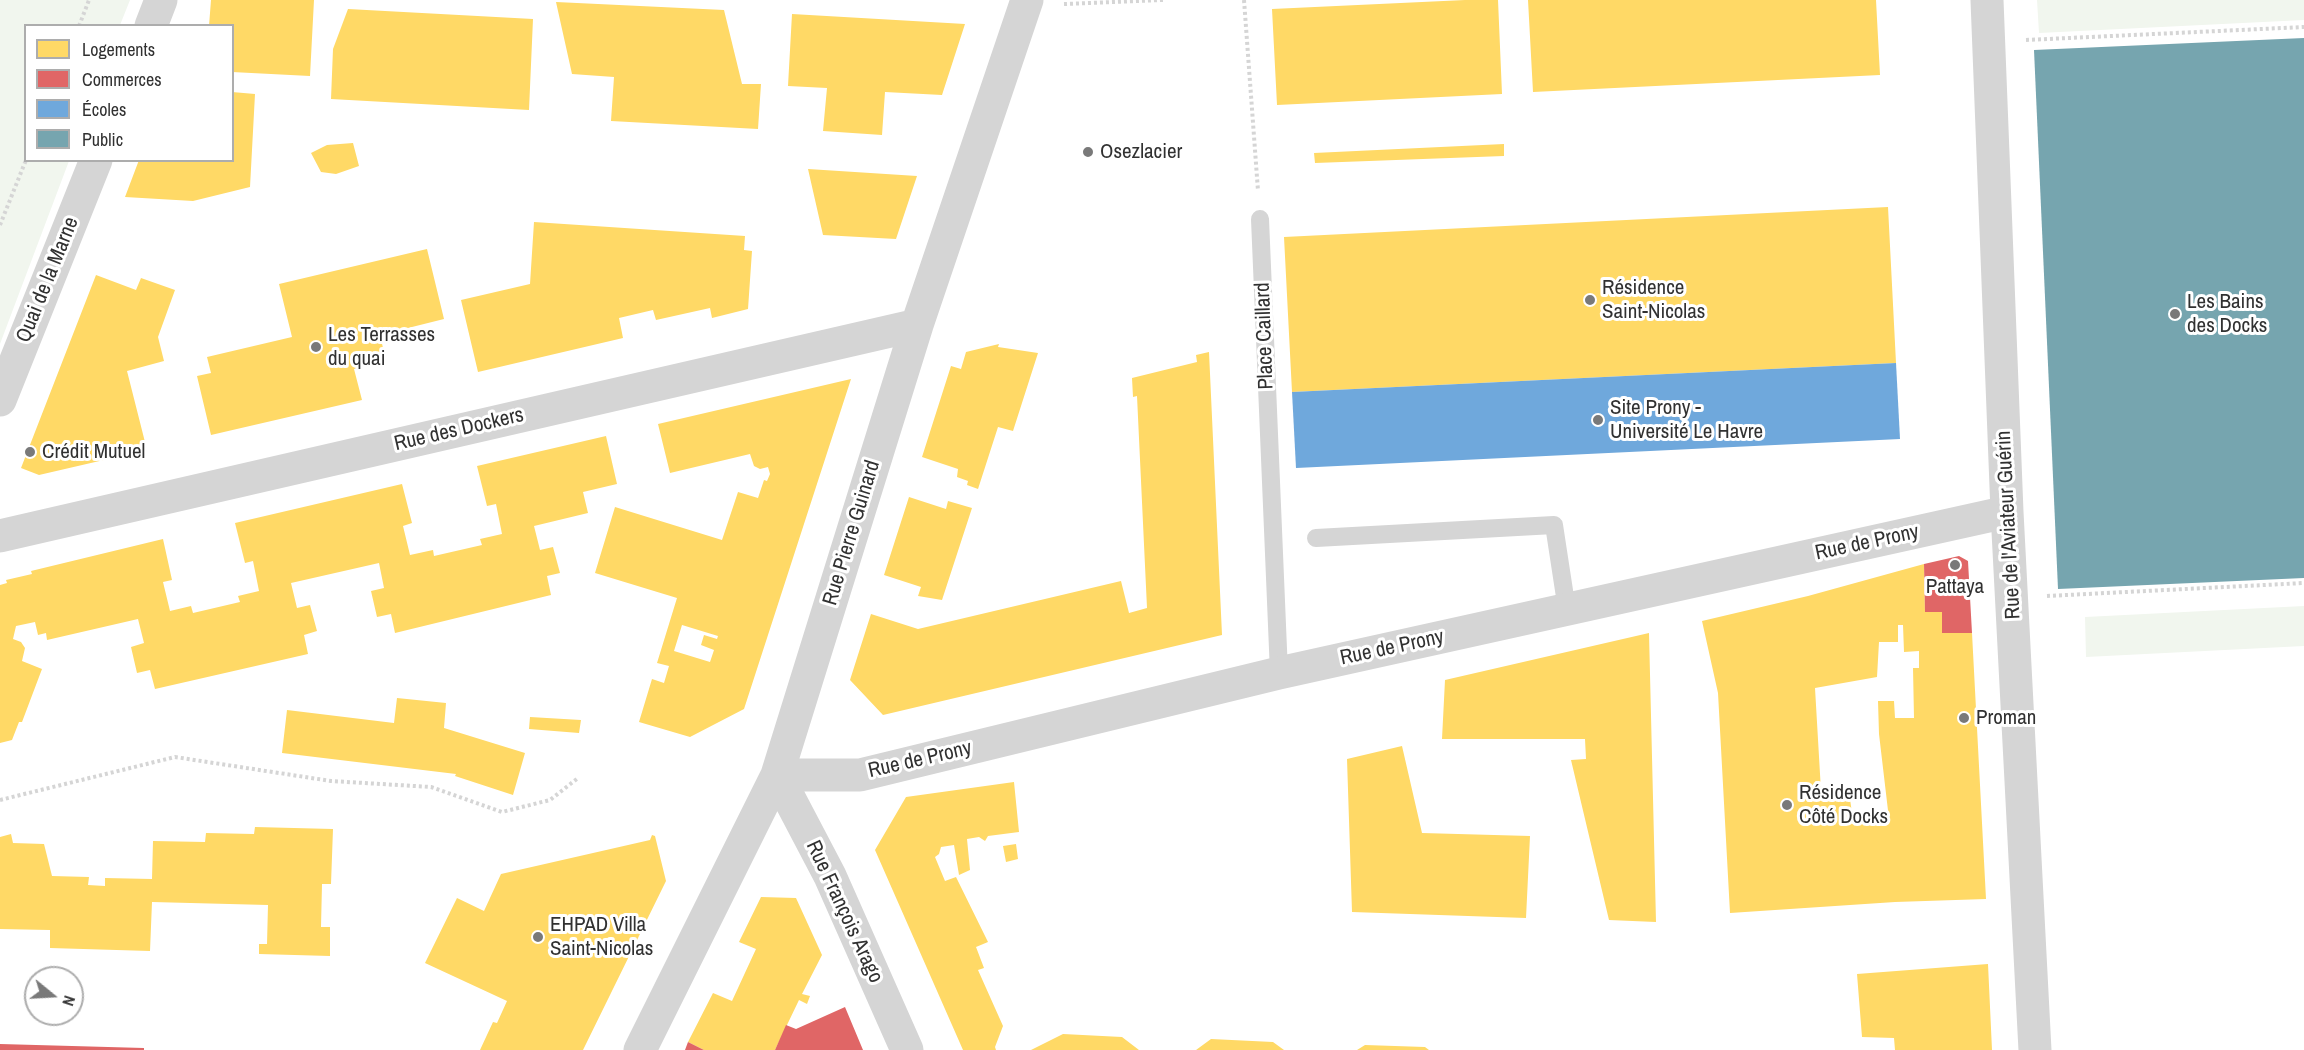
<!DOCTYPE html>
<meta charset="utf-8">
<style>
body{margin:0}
#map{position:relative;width:2304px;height:1050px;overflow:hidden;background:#fff;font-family:"Archivo Narrow",sans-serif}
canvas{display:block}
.legend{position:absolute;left:24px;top:24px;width:210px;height:138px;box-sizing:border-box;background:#fff;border:2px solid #adadad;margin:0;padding:8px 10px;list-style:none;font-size:18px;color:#313131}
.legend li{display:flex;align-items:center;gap:12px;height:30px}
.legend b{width:30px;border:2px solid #adadad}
.north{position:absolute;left:24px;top:966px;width:60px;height:60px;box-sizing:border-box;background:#fff;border:2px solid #adadad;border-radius:50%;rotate:108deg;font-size:16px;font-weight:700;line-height:24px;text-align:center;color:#313131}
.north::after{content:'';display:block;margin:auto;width:21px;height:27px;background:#797979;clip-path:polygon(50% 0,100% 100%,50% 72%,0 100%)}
</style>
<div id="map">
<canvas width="2304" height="1050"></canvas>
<ul class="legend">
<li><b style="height:16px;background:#ffd966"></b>Logements</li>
<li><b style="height:16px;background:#e06666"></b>Commerces</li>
<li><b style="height:16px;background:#6fa8dc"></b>Écoles</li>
<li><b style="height:16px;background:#76a5af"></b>Public</li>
</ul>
<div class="north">N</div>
</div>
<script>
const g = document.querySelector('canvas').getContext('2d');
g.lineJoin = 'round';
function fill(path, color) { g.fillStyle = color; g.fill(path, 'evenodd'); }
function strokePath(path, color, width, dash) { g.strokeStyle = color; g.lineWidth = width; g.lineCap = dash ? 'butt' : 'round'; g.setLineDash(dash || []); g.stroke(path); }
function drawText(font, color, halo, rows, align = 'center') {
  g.font = font + ' "Archivo Narrow",sans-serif'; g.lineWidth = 6; g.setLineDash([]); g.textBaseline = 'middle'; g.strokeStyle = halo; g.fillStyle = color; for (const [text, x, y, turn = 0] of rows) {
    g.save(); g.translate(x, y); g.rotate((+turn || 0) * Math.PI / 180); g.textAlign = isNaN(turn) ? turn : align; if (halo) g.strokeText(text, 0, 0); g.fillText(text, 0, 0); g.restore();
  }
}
fill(new Path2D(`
 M0,0H130L120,25L26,26V160L69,161L0,344Z
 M2037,0H2304V20L2039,33Z
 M2304,606V646L2086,657L2085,617Z`), '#f1f6ee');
fill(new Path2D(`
 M211,0H314L310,76L232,72V26H209Z
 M1465,0H1498L1502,94L1277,105L1272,9Z
 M1528,0H1876L1880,75L1533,92Z
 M556,2L724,10L742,84H761L758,129L611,121L614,77L572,74Z
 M348,9L533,19L529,110L331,99L333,49Z
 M792,14L965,24L942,95L885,92L882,135L823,131L827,88L788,86Z
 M232,92L255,94L250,187L193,201L125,197L139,160H232Z
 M353,143L359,166L336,174L321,172L311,153L327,145Z
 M1504,144V156L1315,163L1314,153Z
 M808,169L917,176L896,239L823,235Z
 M1888,207L1896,363L1292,392L1284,237Z
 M534,222L745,236L744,250L752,251L748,309L712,318L710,308L656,320L653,310L619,318L623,338L478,372L461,300L530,284Z
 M427,249L444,319L380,335L386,361L354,369L362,400L211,435L197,376L211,373L207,357L292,337L279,284Z
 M96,275L136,290L141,278L175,290L158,337L164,361L127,371L147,450L39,475L21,468Z
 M999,344L998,347L1038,353L1013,431L998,427L978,489L967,485L968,481L957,477L958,469L922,457L951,366L961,369L966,352Z
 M1209,352L1222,635L883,715L850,680L871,614L918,629L1121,581L1129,613L1147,608L1137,396L1133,397L1132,378L1197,362L1196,355Z
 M851,379L744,709L690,737L639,722L652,679L664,683L669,666L657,663L677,598L595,573L615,507L722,540L738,492L758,498L764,480L767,481L770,474L768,467L760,469L754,466L750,454L670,473L658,424ZM682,625L718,636L717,639L704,635L701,645L714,650L710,662L674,651Z
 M606,436L617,484L583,492L588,513L534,526L540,550L553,547L560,573L547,576L551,595L395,633L391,614L377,617L371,591L384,588L379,563L291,583L297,608L310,605L317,631L304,635L308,654L155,689L150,670L137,673L131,647L144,643L138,619L47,640L46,633L38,635L35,622L16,626L13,639L21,642L25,648L22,661L42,669L22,722H19L12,740L0,743V585L7,583L6,580L32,574L31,571L163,539L172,580L163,582L170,611L191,606L193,613L240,602L238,596L259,591L253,561L245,563L235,523L402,484L412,523L403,526L410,555L433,550L434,556L482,545L480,539L502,534L496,504L487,506L477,466Z
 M909,497L946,509L948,501L972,508L942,600L918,596L921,587L884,575Z
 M1924,564L1925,612H1942V633H1972L1986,899L1895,902L1730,913L1718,693L1702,621L1808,596ZM1898,625H1903L1904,652L1919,651V668H1913L1914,718H1895L1894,701H1878L1879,734L1889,819L1853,820L1849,792L1821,791L1815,688L1877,677L1879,642H1898Z
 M1649,633L1656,922L1609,920L1571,760L1586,759L1585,739H1442L1445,680Z
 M397,698L446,703L444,728L525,753L513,795L455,776L456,774L282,753L287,710L394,723Z
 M530,717L581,720L579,733L529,729Z
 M1402,746L1422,833L1530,836L1526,918L1352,912L1347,759Z
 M1014,782L1019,832L988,836L985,841L979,837L967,839L970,870L959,875L954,845L941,847L939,854L935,857L945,881L956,877L988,942L976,947L984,968L978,970L1003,1026L995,1047L996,1050H963L875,850L906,797Z
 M255,827L333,829L331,884H322L321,927H330V956L259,954V944H267L268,905L152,902L150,951L50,948V930L0,929V837L11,834L13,843L44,844L52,876L89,877L88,885L105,886V878L152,879L153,841L205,842L206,833L254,834Z
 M652,835L655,836L666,881L583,1050H480L493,1022L497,1023L507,1001L425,963L457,898L484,911L501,874L650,840Z
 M1016,844L1018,859L1006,862L1003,846Z
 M761,897L796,898L822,955L802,994L810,996L807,1004L799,1000L775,1050H704L688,1042L713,993L732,1001L756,949L739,942Z
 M1988,964L1992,1050H1895L1894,1038L1862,1037L1857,974Z
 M1063,1034L1122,1037L1139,1050H1031Z
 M1211,1039L1273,1042L1284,1050H1196Z
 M1365,1045L1425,1047L1429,1050H1357Z`), '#ffd966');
fill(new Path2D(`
 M1959,556L1968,561L1972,633H1942V612H1925L1924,564Z
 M845,1007L863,1050H775L786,1025L796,1029Z
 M688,1042L704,1050H685Z
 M0,1044L144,1048V1050H0Z`), '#e06666');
fill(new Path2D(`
 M1896,363L1900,439L1296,468L1292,392Z`), '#6fa8dc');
fill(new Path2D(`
 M2304,38V578L2058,589L2034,50Z`), '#76a5af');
strokePath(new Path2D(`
 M1244,0L1258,191
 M1064,4L1163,0
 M79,26L89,0
 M2026,40L2304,27
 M0,225L26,160
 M2047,596L2304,583
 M0,800L175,757L331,781L431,787L502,812L550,800L578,778`), '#d5d5d5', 4, [3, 3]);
strokePath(new Path2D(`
 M1260,219L1279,673
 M1316,538L1554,525L1567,610`), '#d5d5d5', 18);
strokePath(new Path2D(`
 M1987,0L2007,512L2035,1050
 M151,26L161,0
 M0,400L96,160
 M0,536L917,325
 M640,1050L777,775L917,325L1027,0
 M907,1050L830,876L777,775H860L1279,673L2007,512`), '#d5d5d5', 33);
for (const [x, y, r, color] of [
 [1088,152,6,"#797979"],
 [1590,300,6,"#797979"],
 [2175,314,6,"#797979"],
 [316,347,6,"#797979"],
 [1598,420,6,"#797979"],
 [30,452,6,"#797979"],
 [1955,565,6,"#797979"],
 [1964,718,6,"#797979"],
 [1787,805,6,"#797979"],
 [538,937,6,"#797979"]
]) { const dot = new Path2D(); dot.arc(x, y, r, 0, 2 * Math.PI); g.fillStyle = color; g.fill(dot); strokePath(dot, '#fff', 2); }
drawText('21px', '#313131', '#fff', [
 ["Osezlacier",1100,152],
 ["Résidence",1602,288],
 ["Saint-Nicolas",1602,312],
 ["Les Bains",2187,302],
 ["des Docks",2187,326],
 ["Les Terrasses",328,335],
 ["du quai",328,359],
 ["Site Prony -",1610,408],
 ["Université Le Havre",1610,432],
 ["Crédit Mutuel",42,452],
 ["Pattaya",1955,587,"center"],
 ["Proman",1976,718],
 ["Résidence",1799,793],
 ["Côté Docks",1799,817],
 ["EHPAD Villa",550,925],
 ["Saint-Nicolas",550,949]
], 'left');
drawText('21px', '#313131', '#fff', [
 ["Quai de la Marne",48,280,-68],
 ["Place Caillard",1265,336,-92],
 ["Rue des Dockers",459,430,-13],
 ["Rue de l'Aviateur Guérin",2009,525,-93],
 ["Rue Pierre Guinard",852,533,-73],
 ["Rue de Prony",1867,543,-12],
 ["Rue de Prony",1392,648,-12],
 ["Rue de Prony",920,760,-13],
 ["Rue François Arago",844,912,65]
]);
</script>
